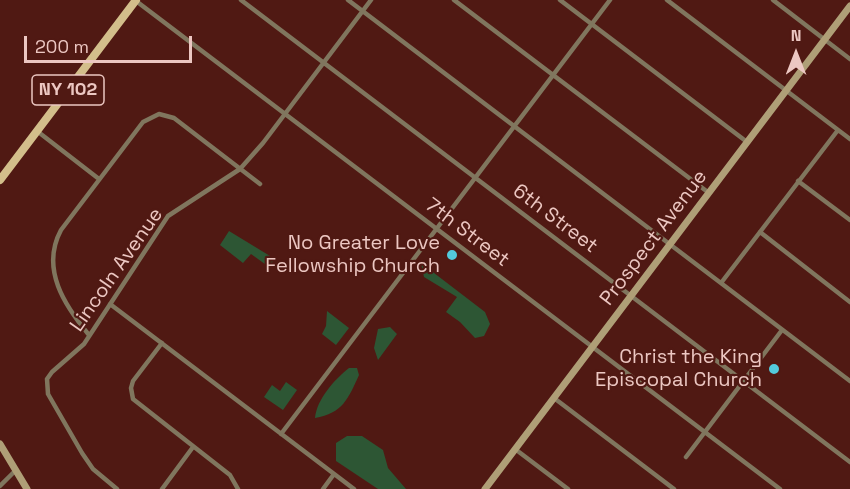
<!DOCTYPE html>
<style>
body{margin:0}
#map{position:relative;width:850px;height:489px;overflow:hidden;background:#501913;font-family:"Space Grotesk",sans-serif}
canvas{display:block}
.north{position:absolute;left:766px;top:24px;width:60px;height:60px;-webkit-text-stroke:4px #501913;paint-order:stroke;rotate:0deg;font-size:16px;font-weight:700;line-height:24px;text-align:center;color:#ecc7c2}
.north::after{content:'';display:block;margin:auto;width:21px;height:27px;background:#ecc7c2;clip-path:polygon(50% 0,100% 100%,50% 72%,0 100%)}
.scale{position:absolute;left:24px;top:36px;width:168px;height:27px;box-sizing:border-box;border:3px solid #ecc7c2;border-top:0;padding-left:8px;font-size:18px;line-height:21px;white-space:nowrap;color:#ecc7c2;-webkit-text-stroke:4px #501913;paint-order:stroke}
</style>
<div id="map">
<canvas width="850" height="489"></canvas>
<div class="north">N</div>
<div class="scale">200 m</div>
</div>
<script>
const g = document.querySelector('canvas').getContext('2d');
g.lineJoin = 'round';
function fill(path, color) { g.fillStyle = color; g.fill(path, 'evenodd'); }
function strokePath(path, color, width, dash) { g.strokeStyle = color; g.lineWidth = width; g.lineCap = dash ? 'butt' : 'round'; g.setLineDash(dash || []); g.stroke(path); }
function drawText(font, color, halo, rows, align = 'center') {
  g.font = font + ' "Space Grotesk",sans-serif'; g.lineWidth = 4.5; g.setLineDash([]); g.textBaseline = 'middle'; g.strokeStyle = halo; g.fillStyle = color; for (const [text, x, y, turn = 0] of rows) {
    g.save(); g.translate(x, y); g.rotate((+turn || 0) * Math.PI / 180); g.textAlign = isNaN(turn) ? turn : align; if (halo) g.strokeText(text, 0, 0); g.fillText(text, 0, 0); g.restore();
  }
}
fill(new Path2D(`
 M229,231L275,259L269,267L251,254L243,263L220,245Z
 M421,263L485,312L490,324L484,336L475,338L460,322L446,312L457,297L424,277Z
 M327,311L349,328L336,345L322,334L326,326Z
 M390,327L397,334L378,360L374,348L378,329Z
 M349,368H357L359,375C348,399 343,413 315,418C317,399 334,380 349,368Z
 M286,382L297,390L283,410L264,397L272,385L280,391Z
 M347,436H362L383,450L388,468L406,489H378L336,461V443Z`), '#2d5634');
strokePath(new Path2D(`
 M241,0L850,462
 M348,0L850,381
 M454,0L709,193
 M560,0L747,142
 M667,0L850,139
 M773,0L850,59
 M136,1L780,489
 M37,131L99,179
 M798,181L850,220
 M760,232L850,302
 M721,283L838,130
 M110,304L354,489
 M89,335C65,306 40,269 61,230L143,122L159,114L174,118L260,184
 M162,343L133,381L131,388L133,399L230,475L238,489
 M554,398L674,489
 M281,434L610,0
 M515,449L568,489
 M686,457L782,330
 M0,486L16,470
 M117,489L93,469L82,453L48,394L47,379L52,372L84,344L168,216L240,169L263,143L371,0
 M162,489L193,447
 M323,489L334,474`), '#80765e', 4.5);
strokePath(new Path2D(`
 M0,444L27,489
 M485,489L850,6`), '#af9f77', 7);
strokePath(new Path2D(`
 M0,180L136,0`), '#d3be8b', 8);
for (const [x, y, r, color] of [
 [452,255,6,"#53cadc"],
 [774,369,6,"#53cadc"]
]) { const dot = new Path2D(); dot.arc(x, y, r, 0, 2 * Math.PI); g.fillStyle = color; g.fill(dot); strokePath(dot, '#501913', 2); }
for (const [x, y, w] of [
 [68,90,72]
]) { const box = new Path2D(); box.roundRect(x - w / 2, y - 15, w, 30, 4.5); g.fillStyle = '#501913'; g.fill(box); strokePath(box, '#ecc7c2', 1.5); }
drawText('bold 18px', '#ecc7c2', null, [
 ["NY 102",68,90]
]);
drawText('20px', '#ecc7c2', '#501913', [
 ["6th Street",555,219,37],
 ["7th Street",467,233,37],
 ["Prospect Avenue",654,238,-53],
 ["Lincoln Avenue",117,270,-55]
]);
drawText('20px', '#ecc7c2', '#501913', [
 ["No Greater Love",440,244],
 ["Fellowship Church",440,267],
 ["Christ the King",762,358],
 ["Episcopal Church",762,381]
], 'right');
</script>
